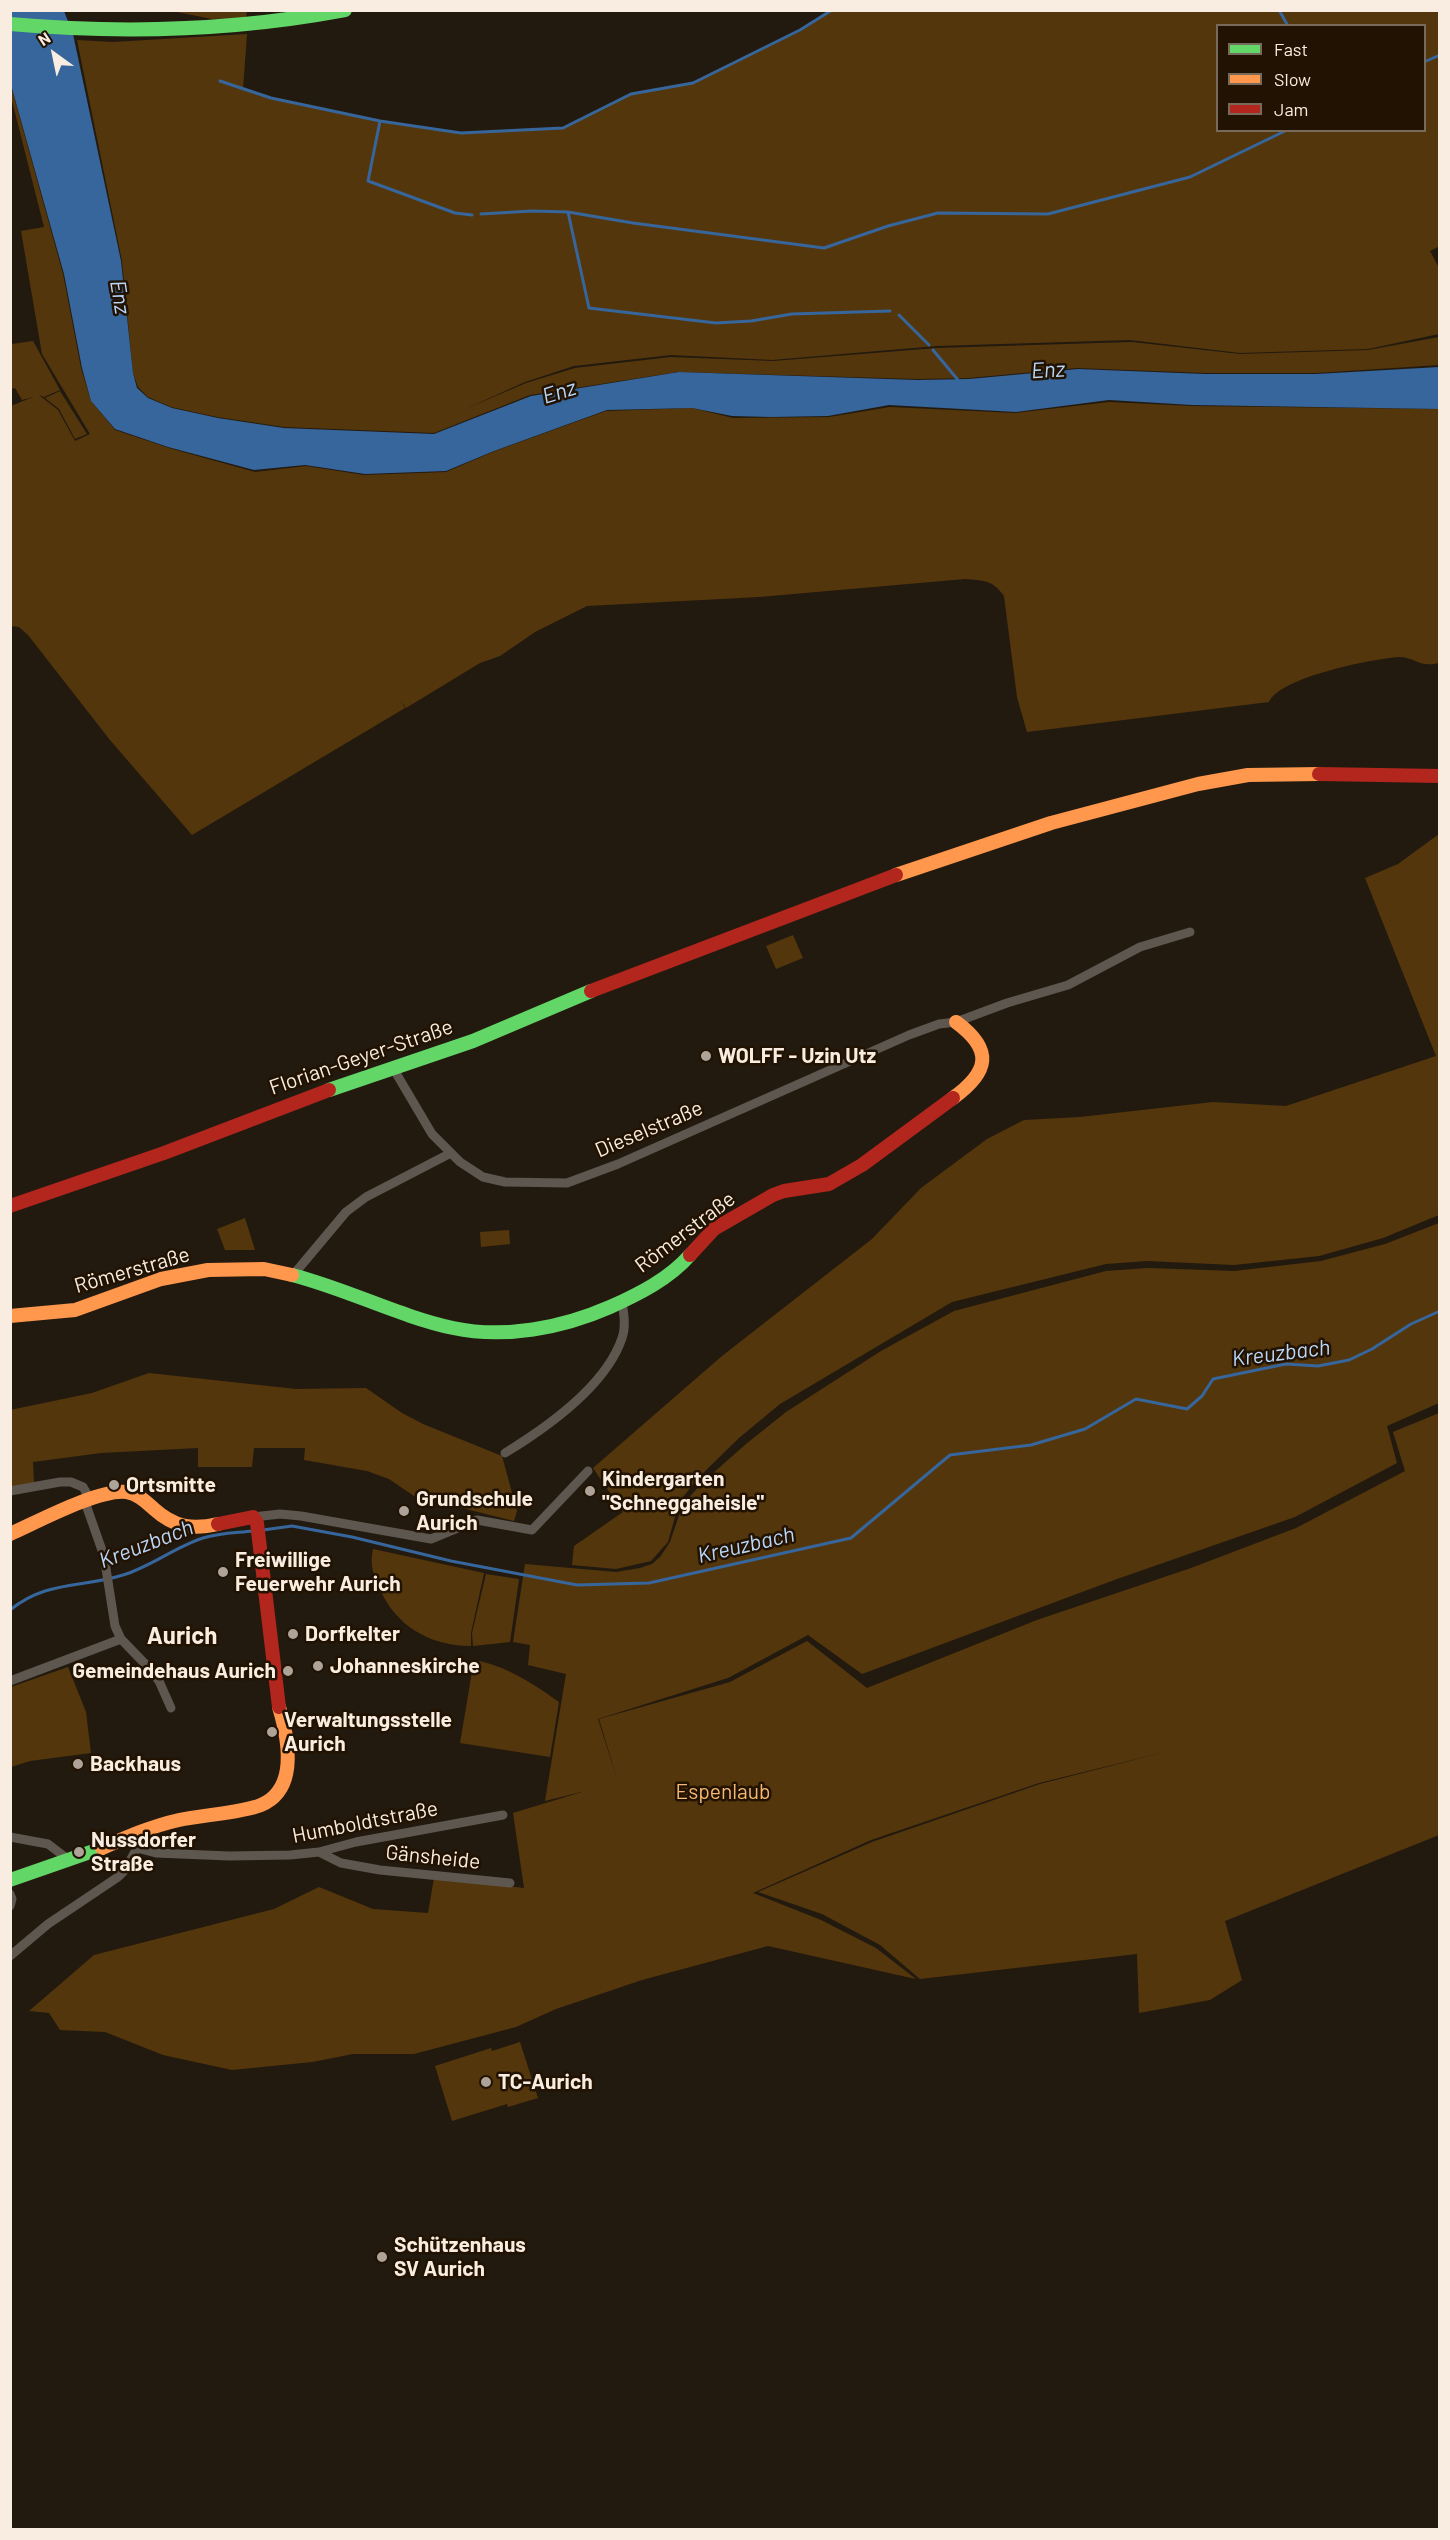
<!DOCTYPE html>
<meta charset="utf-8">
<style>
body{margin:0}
#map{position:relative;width:1450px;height:2540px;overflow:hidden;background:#231a0f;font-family:Barlow,sans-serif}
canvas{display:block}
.frame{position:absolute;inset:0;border:12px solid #f9ede1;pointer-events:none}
.legend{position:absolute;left:1216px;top:24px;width:210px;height:108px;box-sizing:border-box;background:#211201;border:2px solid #776a5b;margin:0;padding:8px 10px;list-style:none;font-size:18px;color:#f9ede1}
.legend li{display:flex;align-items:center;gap:12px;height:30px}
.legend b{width:30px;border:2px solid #776a5b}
.north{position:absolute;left:24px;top:24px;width:60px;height:60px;-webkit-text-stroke:4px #211201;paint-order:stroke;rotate:327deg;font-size:16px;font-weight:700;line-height:24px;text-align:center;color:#f9ede1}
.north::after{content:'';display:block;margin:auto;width:21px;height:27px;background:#f9ede1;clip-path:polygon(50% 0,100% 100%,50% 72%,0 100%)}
</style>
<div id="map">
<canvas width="1450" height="2540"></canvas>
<div class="frame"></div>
<ul class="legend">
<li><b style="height:8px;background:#63d668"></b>Fast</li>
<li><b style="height:8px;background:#ff974d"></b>Slow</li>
<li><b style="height:8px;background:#b3261e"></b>Jam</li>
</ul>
<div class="north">N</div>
</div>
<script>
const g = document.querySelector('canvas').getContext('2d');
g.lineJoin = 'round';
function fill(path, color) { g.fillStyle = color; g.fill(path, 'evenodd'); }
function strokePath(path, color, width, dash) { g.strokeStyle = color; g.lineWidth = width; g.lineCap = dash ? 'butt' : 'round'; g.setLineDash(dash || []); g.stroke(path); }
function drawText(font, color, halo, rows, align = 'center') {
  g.font = font + ' Barlow,sans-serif'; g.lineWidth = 5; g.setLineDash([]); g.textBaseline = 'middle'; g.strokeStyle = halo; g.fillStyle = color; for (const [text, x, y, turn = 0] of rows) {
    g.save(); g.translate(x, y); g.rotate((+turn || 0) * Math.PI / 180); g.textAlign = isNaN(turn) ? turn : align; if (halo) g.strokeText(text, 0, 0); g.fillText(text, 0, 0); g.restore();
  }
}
fill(new Path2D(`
 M172,11H247L246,18L212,19Z
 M832,11H1439L1440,246L1430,251L1439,268V334L1368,349L1240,353L1130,340L937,346L772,360L671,355L574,366L525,382L463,410L526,383L575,368L671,357L773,361L937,348L1132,342L1240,354L1368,350L1439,337V365L1317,373H1205L1077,368L969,378L918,379L678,372L530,395L434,433L284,427L217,417L171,407L148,397L138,387L133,373L122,261L77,40L113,42L247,34L243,89L271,99L368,119L461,133L564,128L631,94L694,83L801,31ZM1218,26H1424V130H1218Z
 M11,86L63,274L81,368L91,401L115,430L169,448L255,472L306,466L364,475L446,472L495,451L606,411L692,408L733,418L829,417L890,407L1015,413L1109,402L1192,406L1439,409V663C1419,668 1415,657 1399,657C1372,659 1280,677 1269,702L1027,732L1017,697L1004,596C992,579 984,581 965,579L759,597L587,606L535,632L500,656L480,663L406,708L401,701L405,708L192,835L110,740L28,635L19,627L11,626V406L33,397L22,400L15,388L11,389V338L12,344L33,341L60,390L44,397L39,395L58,410L75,441L90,434L42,354L21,231L44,227L11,97Z
 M60,391L87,434L75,439L59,409L45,398Z
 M1439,834V1215L1383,1238L1319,1256L1234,1265L1147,1261L1106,1264L952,1302L780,1404L739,1438L699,1477L679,1502L668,1542L651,1561L616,1569L572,1565L574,1546L623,1512L593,1468L722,1356L872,1239L921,1188L987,1139L1024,1120L1080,1117L1213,1102L1286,1106L1436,1056L1365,878L1398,864Z
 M793,935L803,958L776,969L766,946Z
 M245,1218L255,1250H225L217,1229Z
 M1439,1223V1403L1387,1426L1397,1463L1295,1517L1117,1579L862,1674L808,1635L728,1678L598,1719L618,1782L599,1719L730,1682L807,1641L867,1688L1037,1620L1191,1568L1296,1528L1405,1471L1393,1432L1439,1413V1835L1225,1921L1242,1980L1210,2000L1139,2013L1137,1954L920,1979L880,1945L822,1914L758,1892L872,1842L1040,1784L1169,1751L1039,1783L871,1840L753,1893L821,1920L876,1948L916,1979L768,1946L642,1980L556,2009L516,2027L414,2054H353L312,2062L232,2070L163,2055L105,2032L60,2030L49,2013L29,2011L94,1955L274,1909L319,1887L373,1909L428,1913L434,1878L524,1888L513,1813L585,1791L545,1801L566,1674L528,1665L530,1645L513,1642L525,1564L616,1572L640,1568L652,1564L660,1557L670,1542L683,1504L703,1482L746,1444L786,1412L881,1351L954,1311L1106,1271L1148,1268L1234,1271L1321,1261L1385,1244Z
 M509,1230L510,1244L481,1247L480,1232Z
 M149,1373L296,1389L366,1388L402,1413L423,1424L502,1456L517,1511L514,1521L414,1496L389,1479L367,1471L304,1460L305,1448H254L252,1467H198V1448L101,1453L33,1462L34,1483L11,1488L10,1410L92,1393Z
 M373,1549L484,1573L471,1633V1646C429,1646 394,1625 378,1585C372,1571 370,1563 373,1549Z
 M486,1574L519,1579L510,1642L473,1646L472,1633Z
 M474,1660C507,1666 532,1683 559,1702L550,1757L460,1743Z
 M68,1667L86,1712L91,1753L30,1761L11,1767V1687Z
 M520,2042L538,2098L508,2107L507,2104L452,2121L435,2066L491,2048L492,2051Z`), '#54360c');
fill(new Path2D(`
 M10,11H64L73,34L121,261L133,373L137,388L148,398L172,408L218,418L284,428L434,434L531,396L679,372L918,380L969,379L1078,369L1205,374H1316L1439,367V409L1192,405L1109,400L1016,412L889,405L828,416L771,417L732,416L692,408L607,410L494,451L446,471L365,474L305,465L254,470L168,447L115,429L91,401L82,368L64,274L11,85Z`), '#36669b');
strokePath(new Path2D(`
 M1279,10L1288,26
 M1424,62L1440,55
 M220,81L271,98L380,121L461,133L563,128L631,94L693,83L800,30L832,10
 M380,121L368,181L455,213L472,215
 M568,212L589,308L716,323L751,321L792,314L890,311
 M481,214L532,211L568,212L633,223L824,248L888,226L938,213L1048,214L1190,177L1287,130
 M899,315L929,345
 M933,350L958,380
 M263,1530L292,1526L352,1537L451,1561L577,1585L649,1583L851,1538L950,1455L1031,1445L1085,1429L1136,1399L1187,1409L1202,1396L1213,1379L1286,1364L1318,1366L1349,1360L1372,1349L1411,1324L1440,1311
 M10,1610C47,1580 82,1588 123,1575C152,1566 175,1547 203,1538C220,1533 236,1533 253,1531`), '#36669b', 3);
strokePath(new Path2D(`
 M393,1068L432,1134L460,1162L483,1177L505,1182L567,1183L618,1164L909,1035L939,1024L956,1022L1007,1003L1068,985L1140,947L1190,932
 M294,1274L346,1212L366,1197L449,1154
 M505,1453C546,1428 606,1386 622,1338C626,1327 624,1314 622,1302
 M10,1491L60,1482H71L83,1487L90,1499
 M85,1502L104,1556L115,1626L121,1639L149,1668L159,1681L171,1708
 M253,1517L280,1514L301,1516L431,1539L477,1520L532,1530L588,1471
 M10,1681L121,1639
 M10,1837L48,1844L69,1860
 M130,1838L137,1848L156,1853L229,1856L290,1855L319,1852L356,1842L503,1815
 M319,1852L341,1863L380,1870L510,1883
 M10,1894L12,1899L10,1906
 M10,1956L48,1924L118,1877L125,1870L137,1848`), '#5e574f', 9);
strokePath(new Path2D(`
 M10,24C123,34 233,31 345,10
 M329,1090L473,1041L591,991
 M292,1275C347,1289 398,1316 453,1328C505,1339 562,1328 610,1307C639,1294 669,1279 690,1255
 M10,1880L102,1848`), '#63d668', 14);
strokePath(new Path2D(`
 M896,875L1051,823L1198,784L1248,775L1319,774
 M953,1098C989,1072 994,1050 956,1022
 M10,1316L75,1310L161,1279L208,1270L264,1269L292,1275
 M10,1534C37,1522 100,1488 127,1492C138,1494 146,1502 154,1509C174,1527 192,1530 218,1524
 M102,1848C127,1837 152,1826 179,1820C202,1815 241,1813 261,1805C299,1789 288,1737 279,1707`), '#ff974d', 14);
strokePath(new Path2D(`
 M1319,774L1440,776
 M591,991L896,875
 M10,1206L164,1153L329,1090
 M690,1255L714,1229L773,1195L784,1191L829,1184L862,1165L953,1098
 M218,1524L253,1517L257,1523L279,1707`), '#b3261e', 14);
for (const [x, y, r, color] of [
 [706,1056,6,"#aea398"],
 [114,1485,6,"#aea398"],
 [590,1491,6,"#aea398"],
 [404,1511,6,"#aea398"],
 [223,1572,6,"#aea398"],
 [293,1634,6,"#aea398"],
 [318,1666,6,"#aea398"],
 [288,1671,6,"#aea398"],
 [272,1732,6,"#aea398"],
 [78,1764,6,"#aea398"],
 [79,1852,6,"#aea398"],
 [486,2082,6,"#aea398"],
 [382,2257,6,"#aea398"]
]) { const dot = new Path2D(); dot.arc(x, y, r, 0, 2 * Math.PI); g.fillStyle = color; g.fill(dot); strokePath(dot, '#211201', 2); }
drawText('bold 21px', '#f9ede1', '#211201', [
 ["WOLFF - Uzin Utz",718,1056],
 ["Kindergarten",602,1479],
 ["\"Schneggaheisle\"",602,1503],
 ["Ortsmitte",126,1485],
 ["Grundschule",416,1499],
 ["Aurich",416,1523],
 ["Freiwillige",235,1560],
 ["Feuerwehr Aurich",235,1584],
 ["Dorfkelter",305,1634],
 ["Johanneskirche",330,1666],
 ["Gemeindehaus Aurich",276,1671,"right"],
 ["Verwaltungsstelle",284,1720],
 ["Aurich",284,1744],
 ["Backhaus",90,1764],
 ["Nussdorfer",91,1840],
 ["Straße",91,1864],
 ["TC-Aurich",498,2082],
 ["Schützenhaus",394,2245],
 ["SV Aurich",394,2269]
], 'left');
drawText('21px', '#f9ede1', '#211201', [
 ["Florian-Geyer-Straße",361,1057,-19],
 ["Dieselstraße",649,1129,-23],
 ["Römerstraße",685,1232,-37],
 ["Römerstraße",132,1270,-16],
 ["Humboldtstraße",365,1822,-11],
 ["Gänsheide",433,1857,6]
]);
drawText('21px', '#f6b973', '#211201', [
 ["Espenlaub",723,1792]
]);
drawText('italic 22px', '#bad6f8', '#211201', [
 ["Enz",120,297,81],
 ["Enz",1048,370,-3],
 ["Enz",559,392,-17],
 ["Kreuzbach",1281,1353,-7],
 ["Kreuzbach",146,1544,-21],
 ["Kreuzbach",746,1545,-13]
]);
drawText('bold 24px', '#f9ede1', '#211201', [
 ["Aurich",182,1636]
]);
</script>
